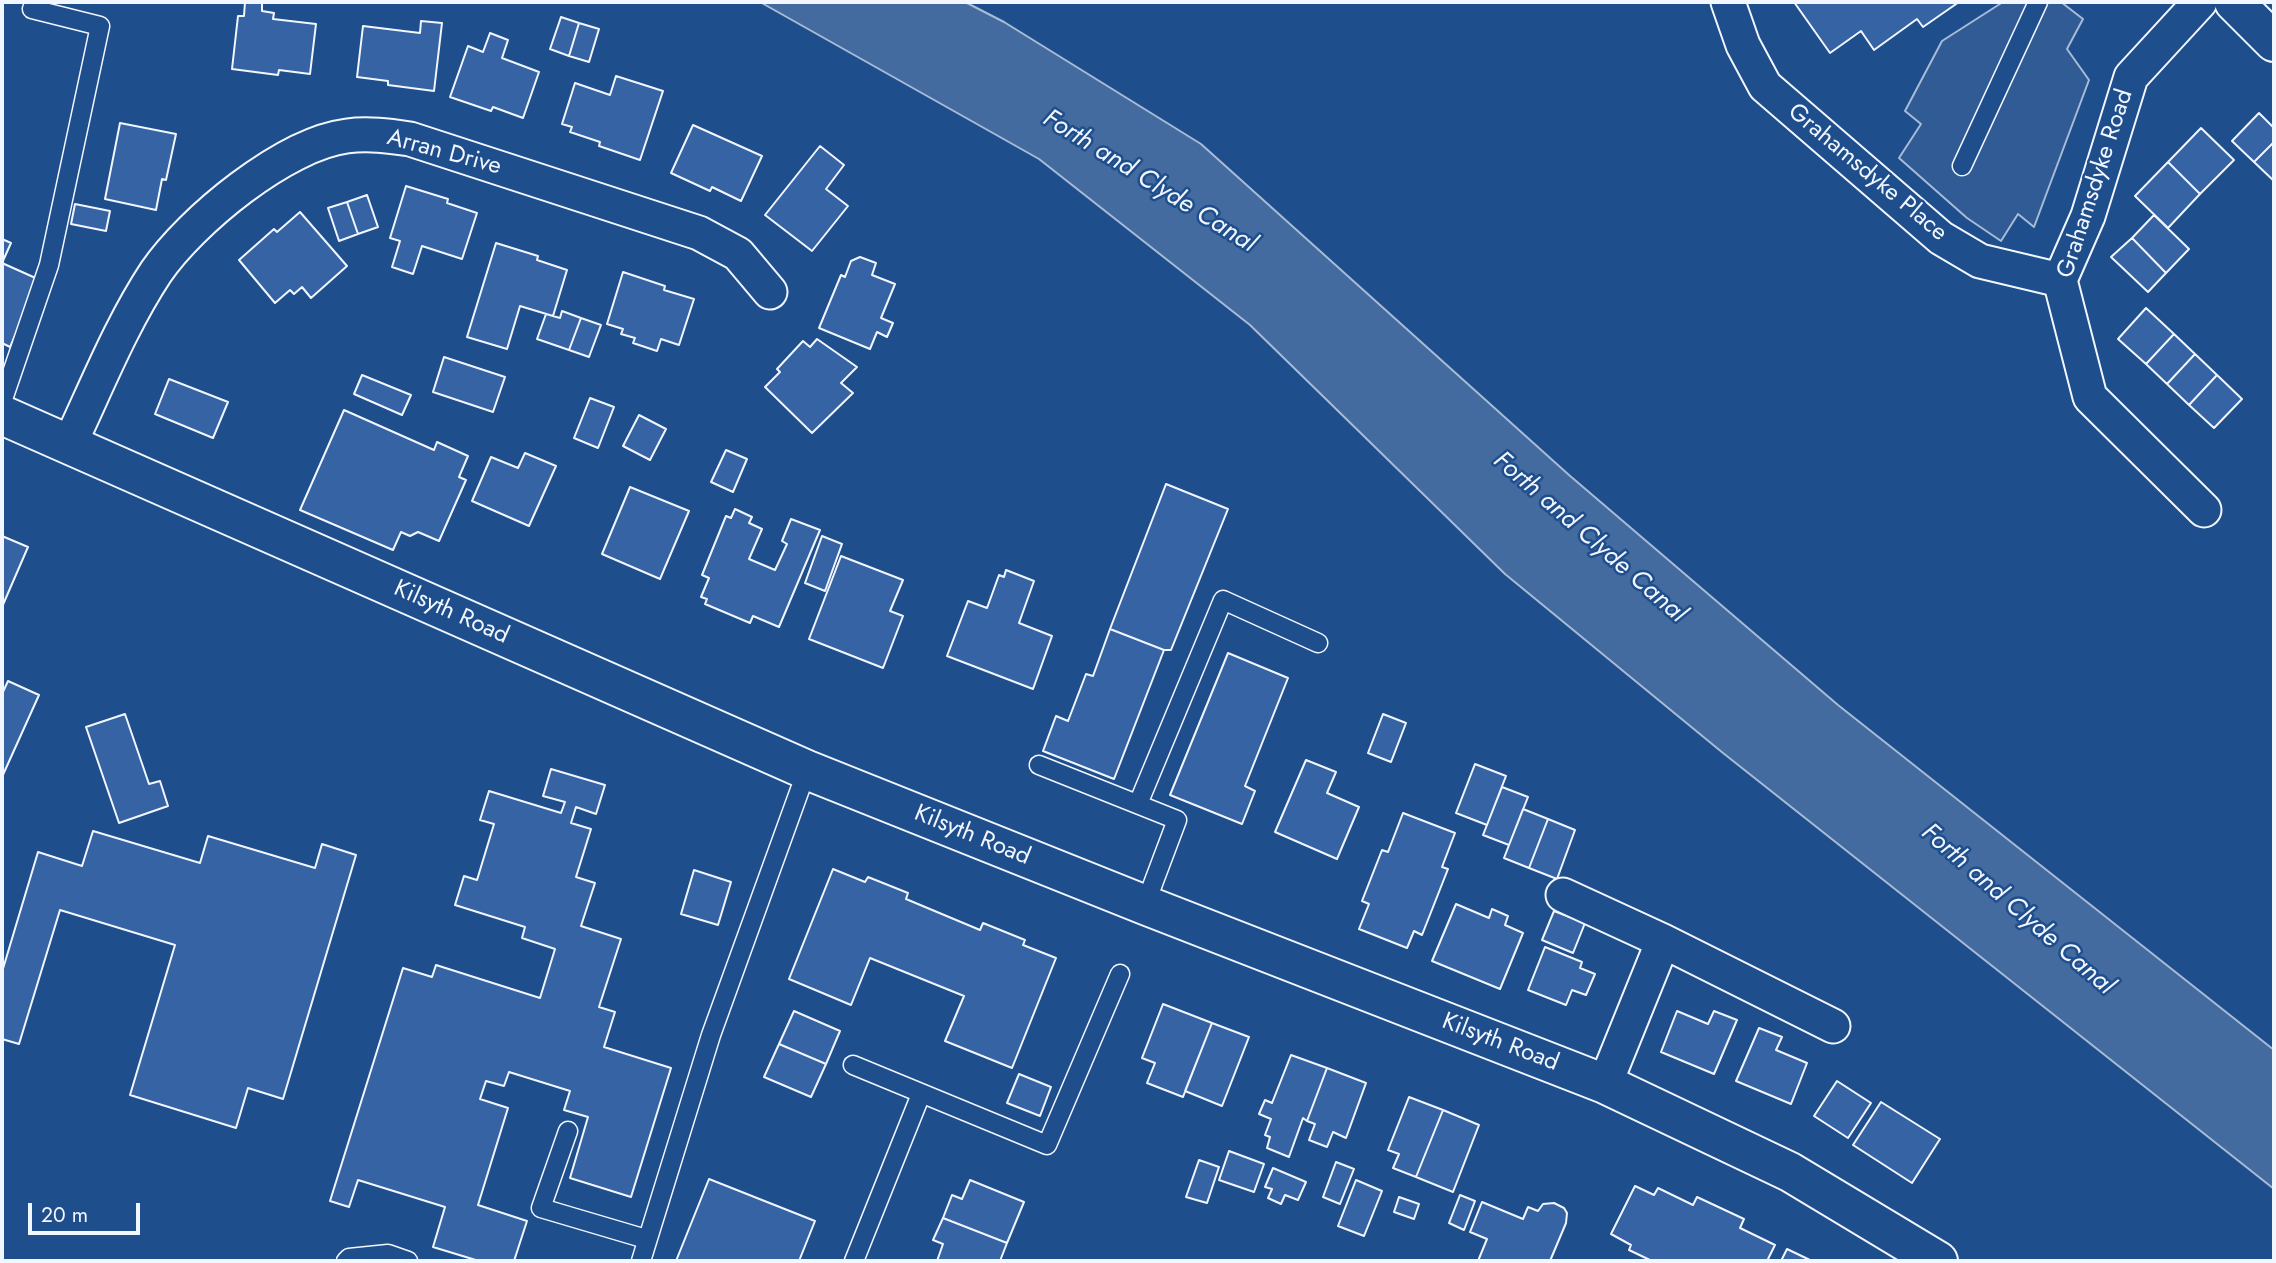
<!DOCTYPE html>
<style>
body{margin:0}
#map{position:relative;width:2276px;height:1263px;overflow:hidden;background:#1f4e8c;font-family:Jost,sans-serif}
canvas{display:block}
.frame{position:absolute;inset:0;border:4px solid #f2f6ff;pointer-events:none}
.scale{position:absolute;left:28px;top:1203px;width:112px;height:32px;box-sizing:border-box;border:4px solid #f2f6ff;border-top:0;padding-left:9px;font-size:21px;line-height:24px;white-space:nowrap;color:#f2f6ff;-webkit-text-stroke:5px #1f4e8c;paint-order:stroke}
</style>
<div id="map">
<canvas width="2276" height="1263"></canvas>
<div class="frame"></div>
<div class="scale">20 m</div>
</div>
<script>
const g = document.querySelector('canvas').getContext('2d');
g.lineJoin = 'round';
function fill(path, color) { g.fillStyle = color; g.fill(path, 'evenodd'); }
function strokePath(path, color, width, dash) { g.strokeStyle = color; g.lineWidth = width; g.lineCap = dash ? 'butt' : 'round'; g.setLineDash(dash || []); g.stroke(path); }
function drawText(font, color, halo, rows, align = 'center') {
  g.font = font + ' Jost,sans-serif'; g.lineWidth = 5; g.setLineDash([]); g.textBaseline = 'middle'; g.strokeStyle = halo; g.fillStyle = color; for (const [text, x, y, turn = 0] of rows) {
    g.save(); g.translate(x, y); g.rotate((+turn || 0) * Math.PI / 180); g.textAlign = isNaN(turn) ? turn : align; if (halo) g.strokeText(text, 0, 0); g.fillText(text, 0, 0); g.restore();
  }
}
const built = new Path2D(`
 M2003,2H2061L2083,19L2067,49L2089,80L2034,227L2018,214L2001,241L1967,218L1899,158L1921,124L1905,111L1942,41Z`);
fill(built, '#305b95');
strokePath(built, '#a8bbd7', 2);
const water = new Path2D(`
 M760,2H965L1004,22L1201,144L1569,475L1838,705L2274,1050V1189L1723,753L1505,574L1250,325L1039,159Z`);
fill(water, '#446ba0');
strokePath(water, '#a8bbd7', 2);
const building = new Path2D(`
 M245,2L262,3V11L274,13L273,19L316,24L310,74L279,70L278,75L232,69L238,16H244Z
 M1794,2H1959L1923,27L1917,19L1874,50L1861,31L1830,53Z
 M561,17L579,23L569,56L550,49Z
 M421,21L442,23L434,91L388,85V81L357,77L363,26L420,33Z
 M579,23L599,29L589,62L569,56Z
 M490,33L508,40L502,58L539,72L523,118L493,107L491,111L450,97L468,46L483,52Z
 M616,76L663,91L640,160L599,146L600,142L570,132L572,127L562,124L575,83L610,95Z
 M2259,113L2274,128V142L2254,162L2232,141Z
 M120,123L176,134L166,180L162,179L156,210L105,199Z
 M693,125L762,156L741,201L712,187L710,191L671,173Z
 M2201,128L2234,160L2200,194L2168,162Z
 M2274,142V181L2254,162Z
 M820,146L844,165L826,189L848,206L812,251L765,215Z
 M2168,162L2200,194L2168,228L2135,196Z
 M406,186L448,199L447,203L477,213L462,259L422,246L413,274L392,267L400,241L390,238Z
 M367,195L378,227L358,234L347,202Z
 M347,202L358,234L339,241L328,208Z
 M75,204L110,211L106,231L71,224Z
 M300,212L347,266L311,298L302,287L294,294L290,290L275,303L239,260L274,229L277,232Z
 M2154,215L2189,249L2166,273L2132,238Z
 M2132,238L2166,273L2148,292L2111,257Z
 M2,239L11,243L2,263L40,280L10,347L2,343Z
 M496,243L538,256L537,260L567,270L553,316L520,306L507,349L467,337Z
 M860,257L876,263L872,275L895,284L881,318L893,323L887,337L877,332L870,349L819,328L841,275L845,277L851,261Z
 M623,272L665,286L664,290L694,299L679,345L661,339L657,351L633,343L635,338L621,334L623,329L607,324Z
 M2146,308L2174,334L2146,364L2118,339Z
 M562,311L581,318L569,350L537,339L546,314L560,318Z
 M581,318L601,325L589,357L569,350Z
 M2174,334L2195,354L2167,384L2146,364Z
 M817,339L857,367L841,383L853,393L812,433L765,387L780,372L777,369L803,341L810,347Z
 M2195,354L2217,375L2189,405L2167,384Z
 M444,357L505,377L493,412L433,392Z
 M362,375L411,395L402,415L354,394Z
 M2217,375L2242,399L2214,428L2189,405Z
 M169,379L228,402L213,438L155,414Z
 M590,398L614,407L598,448L574,438Z
 M344,410L434,450L437,442L468,456L459,477L466,480L439,541L418,532L410,536L401,532L393,550L300,510Z
 M639,415L666,429L650,460L623,446Z
 M726,450L747,459L733,492L711,482Z
 M525,453L556,466L529,526L472,501L491,457L518,468Z
 M1166,484L1228,509L1171,650H1164L1110,629Z
 M630,487L689,511L660,579L602,554Z
 M735,509L752,517L749,523L762,529L749,559L775,570L787,544L782,541L791,519L820,530L779,627L753,616L750,623L705,604L707,599L701,597L709,578L702,575L726,516L731,518Z
 M2,536L28,547L2,607Z
 M822,536L842,544L825,591L805,583Z
 M841,556L903,580L890,611L903,616L883,668L809,639Z
 M1006,570L1034,581L1019,623L1052,636L1033,689L947,656L968,601L987,608L999,575L1004,577Z
 M1110,629L1164,650L1114,779L1043,751L1056,716L1068,721L1086,674L1093,676Z
 M1228,653L1288,678L1245,786L1255,791L1242,824L1170,795Z
 M8,681L39,695L2,777V694Z
 M125,714L149,784L160,781L168,806L119,823L86,727Z
 M1383,714L1406,723L1391,762L1368,753Z
 M1306,760L1336,772L1327,793L1359,807L1337,859L1275,832Z
 M1475,764L1506,776L1487,825L1456,813Z
 M551,769L605,785L596,814L576,807L571,823L591,829L576,877L595,883L581,926L621,939L599,1007L615,1012L604,1047L671,1068L631,1197L570,1178L588,1117L564,1110L570,1091L509,1072L504,1086L486,1081L480,1099L508,1108L478,1205L527,1221L514,1261H479L433,1247L445,1207L358,1180L349,1207L330,1201L403,968L432,977L436,965L540,998L555,949L522,938L525,927L455,905L464,876L477,880L494,824L480,820L489,791L561,813L565,802L543,796Z
 M1502,787L1528,797L1509,845L1483,835Z
 M1523,809L1548,819L1529,868L1504,858Z
 M1403,813L1455,833L1442,867L1448,869L1422,935L1414,931L1407,948L1359,929L1369,904L1362,901L1382,850L1388,852Z
 M1548,819L1575,830L1557,879L1529,868Z
 M93,831L200,863L208,836L315,868L322,844L356,855L283,1099L248,1088L236,1128L130,1095L175,945L60,910L19,1044L2,1039V972L38,852L82,866Z
 M833,869L865,882L868,877L908,893L906,899L980,930L983,923L1025,940L1023,945L1056,958L1012,1068L945,1041L964,996L870,958L851,1005L789,979Z
 M694,870L731,882L718,925L681,914Z
 M1456,904L1489,918L1492,909L1508,916L1505,925L1523,933L1500,989L1432,961Z
 M1554,911L1585,923L1573,953L1542,940Z
 M1545,947L1582,962L1580,968L1595,974L1586,995L1572,990L1566,1005L1528,990Z
 M1163,1004L1212,1023L1183,1097L1147,1083L1155,1063L1142,1058Z
 M794,1011L840,1031L826,1064L779,1044Z
 M1677,1011L1708,1024L1714,1011L1737,1020L1714,1074L1661,1052Z
 M1212,1023L1249,1037L1222,1106L1185,1091Z
 M1759,1028L1782,1037L1776,1050L1807,1063L1791,1104L1736,1081Z
 M779,1044L826,1064L811,1097L764,1077Z
 M1291,1055L1327,1068L1307,1121L1303,1118L1289,1157L1267,1148L1270,1137L1265,1135L1271,1119L1259,1114L1265,1100L1272,1103Z
 M1327,1068L1366,1083L1346,1138L1333,1132L1327,1147L1309,1140L1315,1124L1307,1121Z
 M1019,1074L1051,1087L1040,1116L1007,1103Z
 M1837,1081L1871,1103L1848,1138L1814,1116Z
 M1409,1097L1443,1110L1416,1177L1393,1168L1399,1154L1388,1150Z
 M1881,1102L1940,1139L1912,1183L1853,1145Z
 M1443,1110L1479,1125L1453,1192L1416,1177Z
 M1229,1151L1264,1164L1254,1192L1219,1180Z
 M1199,1160L1219,1167L1207,1203L1186,1197Z
 M1336,1162L1354,1169L1340,1204L1323,1197Z
 M1273,1168L1306,1182L1298,1200L1285,1195L1281,1204L1268,1198L1272,1189L1265,1187Z
 M709,1179L815,1221L799,1261H676Z
 M970,1180L1024,1202L1007,1243L943,1218L952,1195L962,1199Z
 M1356,1180L1382,1191L1364,1236L1338,1226Z
 M1635,1186L1654,1195L1658,1188L1693,1205L1697,1197L1744,1219L1740,1228L1775,1245L1767,1261H1652L1629,1250L1631,1245L1611,1234Z
 M1460,1195L1475,1201L1464,1230L1449,1223Z
 M1399,1197L1419,1204L1414,1219L1394,1212Z
 M1482,1202L1523,1219L1528,1207L1538,1211L1543,1204L1554,1203L1564,1208L1567,1213L1566,1223L1550,1261H1478L1487,1239L1470,1232Z
 M943,1218L1007,1243L1000,1261H937L943,1244L933,1240Z
 M1787,1249L1812,1261H1781Z`);
fill(building, '#3563a3');
strokePath(building, '#f2f6ff', 2);
const service = new Path2D(`
 M1962,166L2038,2
 M2,402L49,265L100,26L32,9
 M1039,765L1177,820L1145,905
 M1138,804L1223,600L1318,643
 M853,1065L1047,1145L1120,974
 M568,1131L541,1208L646,1239
 M346,1261L349,1258L388,1254L408,1261
 M641,1261L711,1035L807,770
 M854,1261L921,1094`);
const minor = new Path2D(`
 M1728,2L1743,45L1765,86L1941,238L1980,261L2060,280
 M2200,2L2131,77L2088,216L2060,280L2090,397L2204,510
 M70,443C97,386 121,325 156,272C191,221 284,144 347,136C368,133 389,136 410,139L699,233L738,254L770,292
 M1563,895L1663,941L1833,1026
 M1605,1084L1663,941`);
const tertiary = new Path2D(`
 M2234,2L2274,42`);
const primary = new Path2D(`
 M2,415L807,770L1145,905L1605,1084L1790,1172L1938,1261`);
strokePath(service, '#f2f6ff', 21);
strokePath(minor, '#f2f6ff', 37);
strokePath(tertiary, '#f2f6ff', 42);
strokePath(primary, '#f2f6ff', 42);
strokePath(service, '#1f4e8c', 18);
strokePath(minor, '#1f4e8c', 33);
strokePath(tertiary, '#1f4e8c', 38);
strokePath(primary, '#1f4e8c', 38);
drawText('24px', '#f2f6ff', '#1f4e8c', [
 ["Arran Drive",444,153,15],
 ["Grahamsdyke Place",1867,173,40],
 ["Grahamsdyke Road",2096,184,-72],
 ["Kilsyth Road",451,613,24],
 ["Kilsyth Road",972,836,22],
 ["Kilsyth Road",1500,1043,21]
]);
drawText('italic 26px', '#f2f6ff', '#1f4e8c', [
 ["Forth and Clyde Canal",1149,182,32],
 ["Forth and Clyde Canal",1589,538,41],
 ["Forth and Clyde Canal",2017,910,41]
]);
</script>
